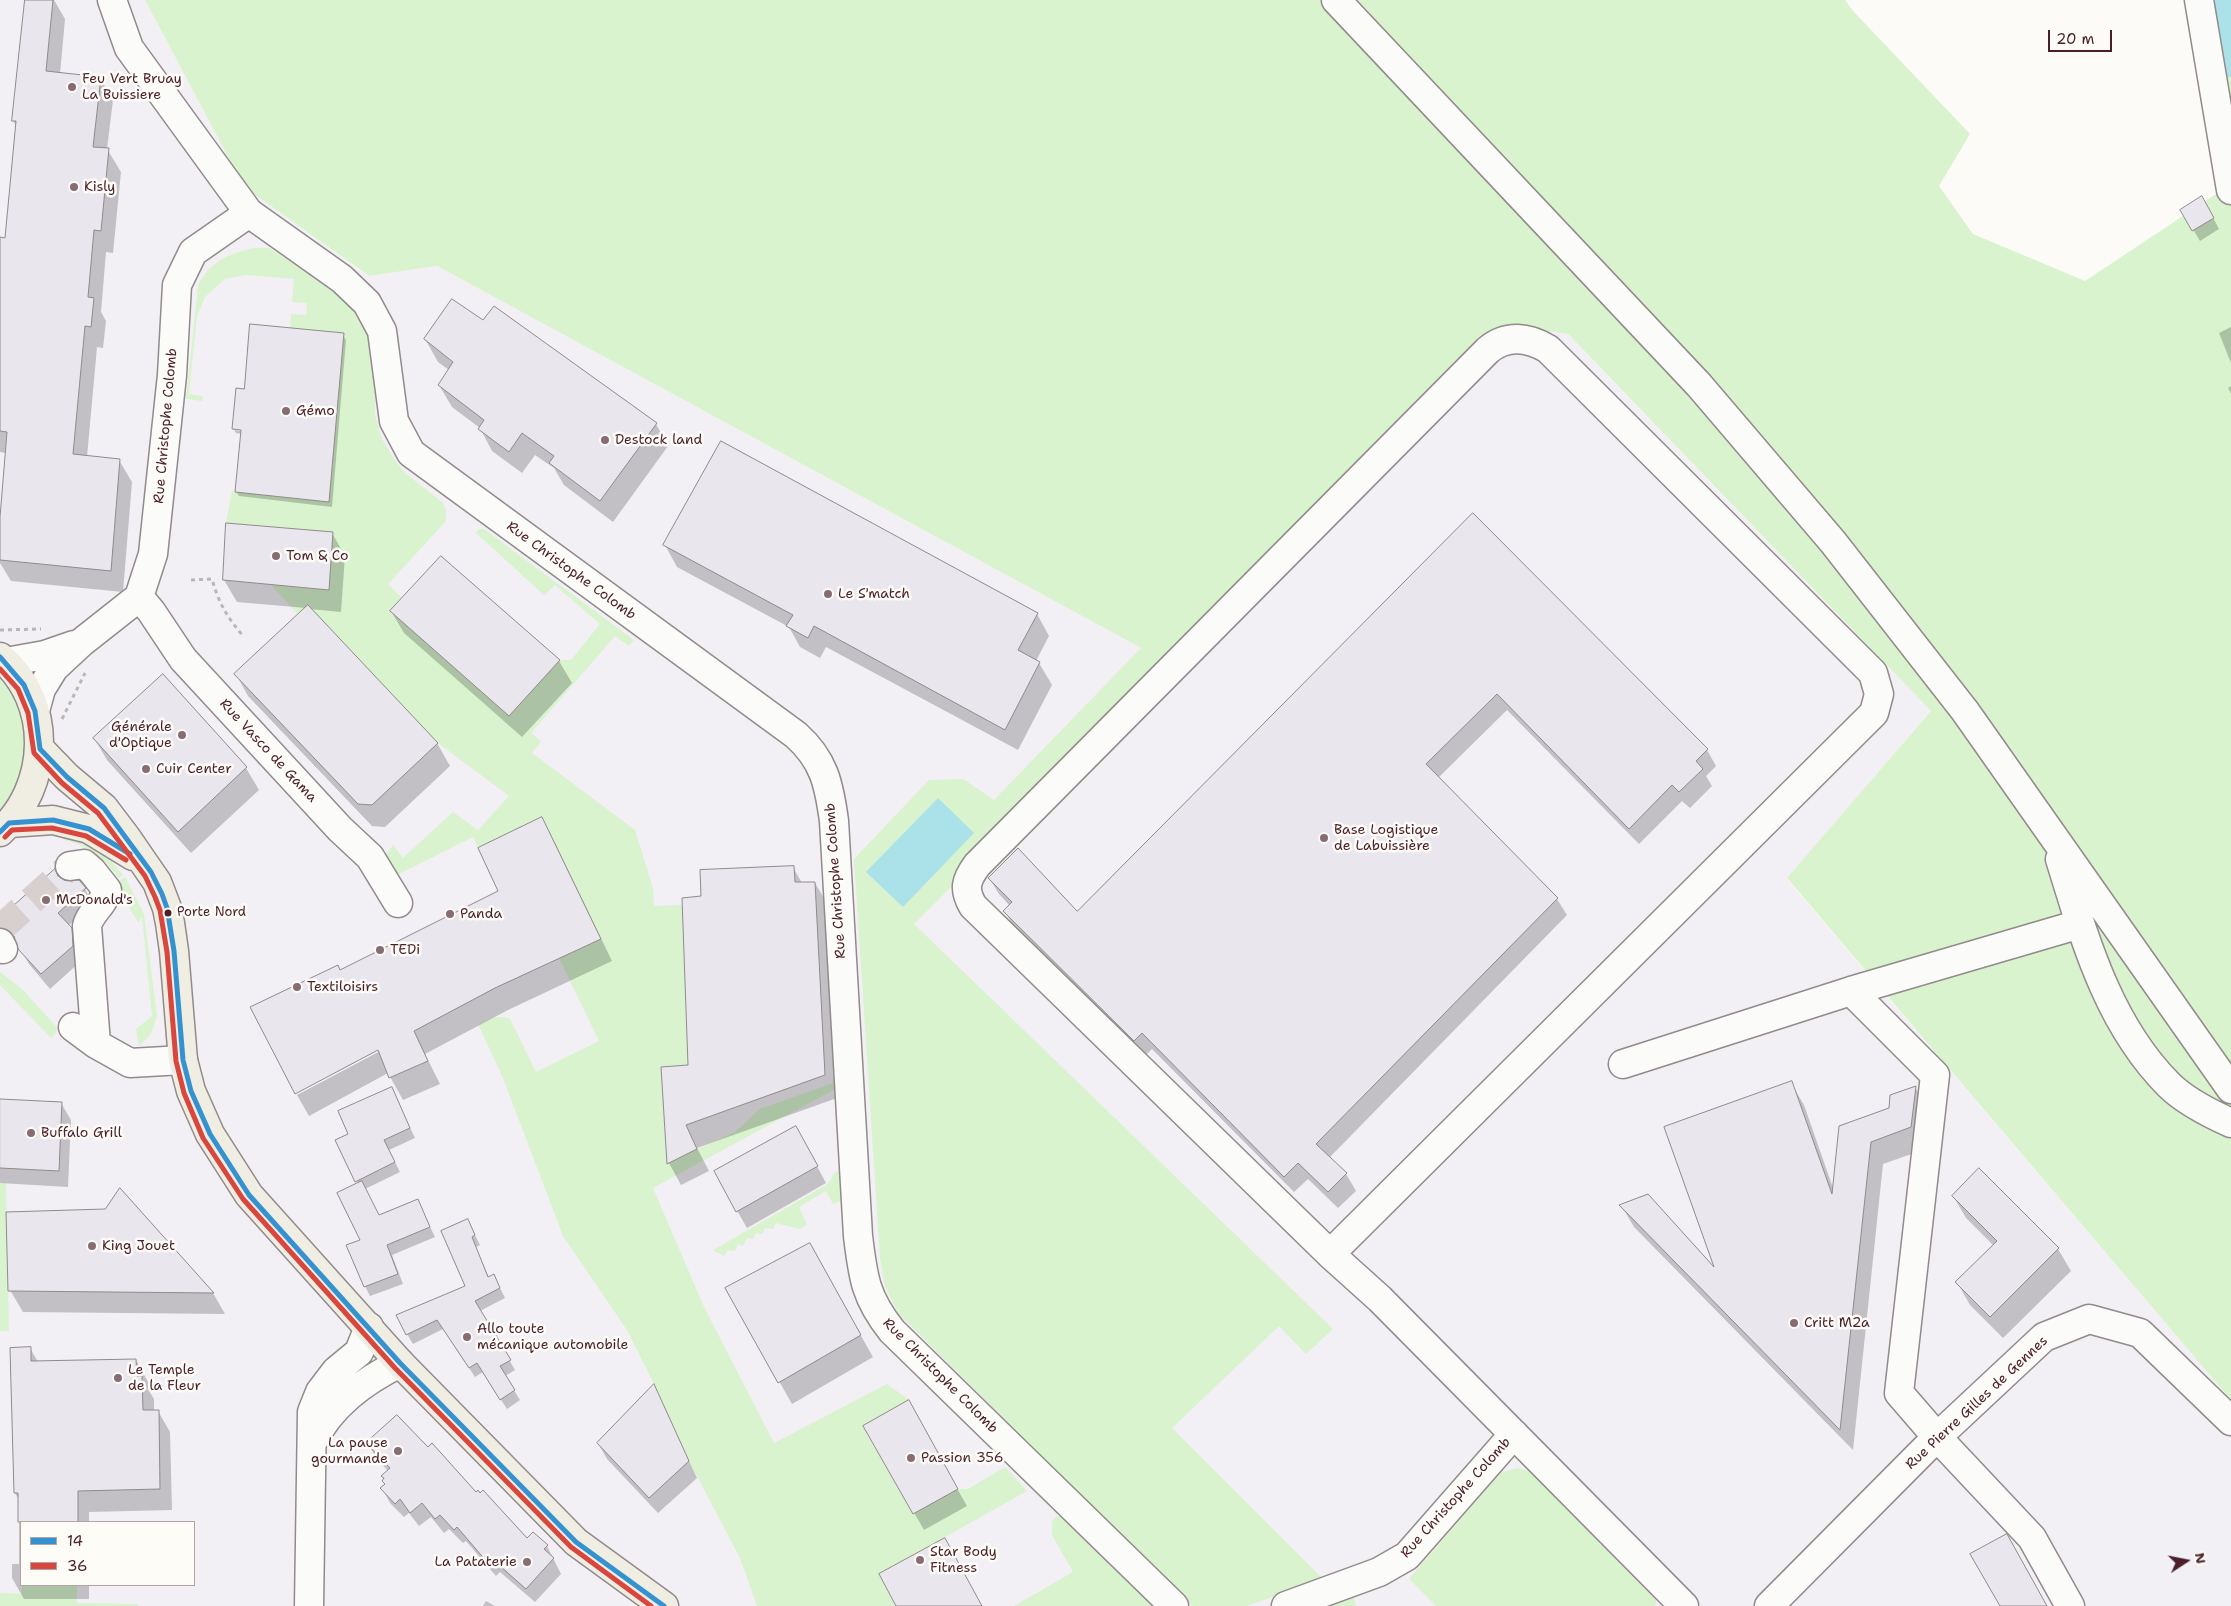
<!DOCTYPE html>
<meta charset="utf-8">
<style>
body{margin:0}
#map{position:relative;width:2231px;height:1606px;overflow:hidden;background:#fcfbf8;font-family:"Shantell Sans",sans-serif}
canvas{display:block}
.legend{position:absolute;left:20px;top:1521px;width:175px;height:65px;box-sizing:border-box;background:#fdfcf7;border:1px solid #b5a4a5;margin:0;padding:6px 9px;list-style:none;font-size:15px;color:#4a1f2b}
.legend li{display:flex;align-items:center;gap:10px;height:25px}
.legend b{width:25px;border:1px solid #b5a4a5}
.north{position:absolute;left:2161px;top:1536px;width:50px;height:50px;-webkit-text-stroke:4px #fdfcf7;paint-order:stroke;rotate:79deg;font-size:14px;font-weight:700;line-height:20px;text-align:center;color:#4a1f2b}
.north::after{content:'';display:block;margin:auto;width:18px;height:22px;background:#4a1f2b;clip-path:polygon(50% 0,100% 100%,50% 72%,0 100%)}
.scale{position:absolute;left:2048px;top:30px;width:64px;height:22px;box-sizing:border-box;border:2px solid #4a1f2b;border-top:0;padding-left:6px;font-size:15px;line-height:18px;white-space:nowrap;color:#4a1f2b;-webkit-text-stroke:4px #fdfcf7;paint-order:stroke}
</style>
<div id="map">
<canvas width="2231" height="1606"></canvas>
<ul class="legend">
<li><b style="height:6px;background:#3592d0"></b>14</li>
<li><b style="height:6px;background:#d9463e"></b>36</li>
</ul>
<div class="north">N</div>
<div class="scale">20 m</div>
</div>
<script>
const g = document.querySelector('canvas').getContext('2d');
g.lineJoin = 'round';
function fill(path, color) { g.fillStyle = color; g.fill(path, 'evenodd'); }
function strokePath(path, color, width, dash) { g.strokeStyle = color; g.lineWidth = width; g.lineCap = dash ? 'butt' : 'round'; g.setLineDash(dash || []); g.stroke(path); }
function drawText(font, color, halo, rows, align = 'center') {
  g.font = font + ' "Shantell Sans",sans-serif'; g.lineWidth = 5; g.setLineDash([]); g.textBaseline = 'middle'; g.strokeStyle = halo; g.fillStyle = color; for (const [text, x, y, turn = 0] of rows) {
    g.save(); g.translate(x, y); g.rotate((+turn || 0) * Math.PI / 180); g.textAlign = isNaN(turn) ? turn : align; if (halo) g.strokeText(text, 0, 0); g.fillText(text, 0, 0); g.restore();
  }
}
fill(new Path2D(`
 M0,0H145L244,187L368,276L437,266L1141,648L1529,294L1931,711L1787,879L2231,1400V1606H0ZM21,1522H194V1585H21Z`), '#f3f0f5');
fill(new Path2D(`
 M145,0H1845L1854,12L1970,134L1939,186L1973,234L2085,281L2225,188L2208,54L2231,38V1400L1787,878L1931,711L1568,334L1536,329H1510L914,924L1333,1329L1306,1354L1279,1326L1172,1428L1323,1579L1247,1606H1193L898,1313L885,1286L880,1258L854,859L929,780L963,779L994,800L1141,648L437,266L369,276L244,187Z
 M255,248H269L279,254L343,297L362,314L375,350V415L382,439L394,459L404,472L443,503L446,511V521L388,584L402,598L390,611L509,715L560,660H571L600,624L555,585L544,595L476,533L479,529H484L634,640L629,646L615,636L531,733L541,741L532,753L635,830L653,888L654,906L683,905L688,1065L661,1068L667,1163L735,1132L760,1109L836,1082L837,1088L653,1188L704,1307L774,1443L887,1384L909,1400L863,1427L913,1514L958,1489H968L1005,1467L1027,1491L879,1574L896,1606H757L740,1558L689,1461L654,1384L627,1330L563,1236L503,1078L478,1024C490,1019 498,1014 510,1019L536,1072L599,1041L559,958L478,848L473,837L399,874L396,873L385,856L393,845L403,858L453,812L478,830L509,796L438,743L308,606L298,614L271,585L328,590L333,532L226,523L232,491L329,502L344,333L290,328L291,314L306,315L307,303L292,302L294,279L245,275L225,279L205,297L197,316L189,394L203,396L202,401L186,399L198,286C208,262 232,252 255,248Z
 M0,679C5,686 12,693 15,701C33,736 25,781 0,809Z
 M72,835L103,852L123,875L119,878C104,858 88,845 64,840L63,836Z
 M125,877L144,914L157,1016L151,1034L139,1046L136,1029L152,1016L142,917L138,922L128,906L120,880Z
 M0,972L22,989L54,1024L57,1028L56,1033L51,1038L0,985Z
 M844,1170L846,1198L833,1204L826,1191L799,1207L807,1225L799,1229L776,1223L773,1229L765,1228L762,1234L756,1233L753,1239L747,1238L743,1246L738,1244L735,1251L728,1250L724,1256L713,1250L828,1184L835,1172Z
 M0,1183H6L9,1331H0Z
 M1517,1468L1537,1473L1658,1594L1655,1606H1436L1409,1579L1500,1473Z
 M1057,1516L1064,1518L1162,1606H1014L1073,1572L1052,1535V1521Z
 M22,1585H77V1603L138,1604V1606H0V1593L22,1594Z
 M1353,1594L1356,1606H1310Z`), '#d8f3ce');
fill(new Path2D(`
 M938,798L974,833L903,907L866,872Z`), '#abe2e9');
fill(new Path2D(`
 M26,0H54L65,19L60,74L100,78L113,100L107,149L121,172L113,253L106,252L101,312L106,321L103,348L97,347L87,457L119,460L132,482L123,592L11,581L0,563V533L6,453L0,452V238L7,239L17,127L13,121Z
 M2208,208L2219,229L2200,241L2182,211Z
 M2231,327V363L2219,333Z
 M343,335L346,340L332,507L239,496L236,491L241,434L236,433L233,428L245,390ZM234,428L247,432L234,430Z
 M425,339L656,424L668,446L613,522L564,485L554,468L535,455L522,473L492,451L480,428L452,407L439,385L449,370L438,362Z
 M2231,386V394L2228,388Z
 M1473,515L1707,750L1716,766L1706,776L1712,786L1690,808L1682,801L1639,844L1507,710L1438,778L1557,899L1567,915L1329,1158L1346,1174L1356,1191L1338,1208L1308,1179L1294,1192L1152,1049L1144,1057L1014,928L1005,911L1010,906L999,894L989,878L1077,912Z
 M332,533L345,556L341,612L309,609L437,743L450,766L385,827L372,826L248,696L236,674L306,608L237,602L224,580Z
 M665,545L1037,614L1049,636L1036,661L1039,663L1052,685L1018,750L826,647L820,658L800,647L789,627L677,567Z
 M441,558L559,661L572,683L522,737L404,633L391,611Z
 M94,738L246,768L259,790L191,853L107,760Z
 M542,819L554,841L612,961L508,1010L425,1054L440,1084L403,1100L388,1073L309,1116L297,1095L384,1049L340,971L499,891Z
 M793,867L802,883H815L828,905L837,1098L697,1148L709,1171L681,1185L669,1163L662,1069L690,1066L702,898Z
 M58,878L85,889L93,904L68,926L80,945L81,961L50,989L29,964L18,945L7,940L0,928V923Z
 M1791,1083L1804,1105L1833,1188L1890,1109L1915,1087L1928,1109L1923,1150L1883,1164L1853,1450L1634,1227L1621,1205L1717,1273Z
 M392,1089L415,1138L389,1150L400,1172L365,1189L379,1217L417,1200L435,1237L392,1255L403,1284L370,1296L365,1286L358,1185L350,1135Z
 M0,1100L61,1103L71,1120L68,1187L0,1183Z
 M805,1144L826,1183L747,1228L715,1172Z
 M120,1190L213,1293L225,1314L23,1312L10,1290L106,1210Z
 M1953,1196L2058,1249L2071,1271L2003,1338L1970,1305L1957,1282L1994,1246L1966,1218Z
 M468,1221L480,1245L476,1247L489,1278L494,1276L505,1298L480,1311L515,1370L505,1376L520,1400L507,1409L483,1372L475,1377L443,1329L413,1344L407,1334L466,1287Z
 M822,1267L873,1357L792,1404L727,1289Z
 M30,1348L38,1362L136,1360L148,1382V1389L154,1399V1411H158L170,1432L172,1510L89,1512V1522H21V1585H89V1599H24L12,1578V1564H19V1500L15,1493Z
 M654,1386L697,1478L658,1513L607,1459L598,1443Z
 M908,1402L967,1506L924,1530L865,1427Z
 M368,1443L427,1449L527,1540L547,1546L561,1574L535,1602L500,1572L496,1576L466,1541L463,1543L449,1529L444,1533L431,1517L419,1526L409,1513L404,1517L390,1503L382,1488L386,1485L383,1476L388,1471L376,1458Z
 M486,1601L495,1606H483Z`), '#0003');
strokePath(new Path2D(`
 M2218,0L2231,58`), '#abe2e9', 38);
const building = new Path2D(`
 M25,0H53L46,71L101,77L93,147L109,148L101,231L94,230L88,297L94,298L91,327L85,326L73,454L120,459L111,571L0,560V517L7,432L0,431V237L5,238L16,121H12Z
 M2202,196L2214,218L2192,231L2180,210Z
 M452,299L483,320L494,306L657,423L600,501L549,463L554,456L522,433L509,452L478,429L484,420L438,385L453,362L424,339Z
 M250,324L344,333L329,502L235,492L241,430L232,429L236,388L244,389Z
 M721,441L1038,613L1018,650L1040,662L1005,730L814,626L808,638L786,626L793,615L663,545Z
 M1473,513L1708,749L1696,761L1703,769L1679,792L1672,785L1629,829L1497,694L1426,764L1558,898L1316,1144L1347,1173L1328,1192L1298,1163L1284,1177L1142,1033L1134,1041L1003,911L1012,902L988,878L1018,848L1077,911Z
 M226,523L333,532L329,590L223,580Z
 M441,556L560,660L509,716L390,611Z
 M308,605L438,743L372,805L358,804L234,674Z
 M163,674L247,767L178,832L93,738Z
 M542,817L601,939L495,988L414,1031L428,1061L389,1078L378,1050L295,1094L250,1007L338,965L340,970L498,891L478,848Z
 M794,866L795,882H815L825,1075L686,1125L697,1149L667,1164L661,1067L688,1065L682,898L701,896L700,870Z
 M55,869L58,876L64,880H79L86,888L58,913L72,928L73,946L41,974L18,949L14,936L8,930L0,928V918Z
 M1792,1081L1832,1194L1839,1126L1889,1108L1890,1095L1916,1086L1911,1127L1871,1142L1840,1430L1619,1205L1648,1194L1714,1267L1664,1127Z
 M392,1087L410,1128L384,1140L395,1162L355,1182L335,1140L348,1134L338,1111Z
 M0,1099L62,1102L59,1171L0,1168Z
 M796,1126L818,1166L736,1212L714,1171Z
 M1979,1168L2059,1248L1990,1317L1955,1282L1997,1241L1952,1196Z
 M362,1181L379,1215L418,1199L430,1227L387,1245L398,1274L364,1287L346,1245L360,1240L337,1193Z
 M120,1188L214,1293L8,1291L6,1212L105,1209Z
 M468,1219L475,1235L472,1237L488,1277L494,1274L500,1288L475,1301L511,1360L500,1366L515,1390L500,1400L477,1363L469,1368L437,1320L406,1335L396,1315L465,1286L441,1231Z
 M810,1243L861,1335L778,1383L725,1288Z
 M31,1347V1361L136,1359L137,1376H142L143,1410H159L160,1489L78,1491V1522H18V1493H14L10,1348Z
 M654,1384L689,1461L649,1498L597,1443Z
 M909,1400L958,1489L913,1514L863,1426Z
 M397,1415L428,1447L432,1443L476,1492L478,1490L480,1493L483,1490L527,1538L533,1532L548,1545L544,1549L554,1558L526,1589L491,1558L487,1562L457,1527L454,1530L440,1515L435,1519L422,1503L410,1513L400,1499L395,1504L380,1488L385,1484L382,1481L384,1478L381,1476L390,1468L366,1443Z
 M2007,1534L2047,1606H2000L1970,1554Z
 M945,1538L982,1606H896L879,1574Z`);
fill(building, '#e9e6ee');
strokePath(building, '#928a8b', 1);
strokePath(new Path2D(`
 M0,929L70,866`), '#d8cfcf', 28, [28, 14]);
const minor = new Path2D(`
 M112,0L129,48L249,213L342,279L367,303L382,331L394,421L411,453L796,735C824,760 829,784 834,821L858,1236C863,1277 865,1297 892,1331L1174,1606
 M1336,0L1699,385L1833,542L1965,711L2231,1089
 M2199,0L2231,190
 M139,597L151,611L183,659L340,829L370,857L398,903
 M6,662L45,655L74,645
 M35,711L41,689L54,668L82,642L139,597L153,554L172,375L177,285L193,252L249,213
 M2060,859C2085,940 2108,1024 2169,1085C2184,1100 2211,1114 2231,1123
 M70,866L84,864L92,871L107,890C104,905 90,912 87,926L96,1044
 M0,943L3,949
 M1851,991L2080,924
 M73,1027L96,1044L130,1063L183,1060
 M1623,1064L1851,991L1935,1075L1899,1393L1937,1437L2032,1538L2070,1606
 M1330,1254L1874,713L1879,694L1873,673L1548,349C1528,337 1507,334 1488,350L977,865C966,880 963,889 973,906L1330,1254L1380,1299L1684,1606
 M312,1443C330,1405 364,1381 400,1363
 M309,1606L312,1412L320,1392L336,1371L359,1352L369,1327
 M1286,1606L1379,1572L1407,1556L1514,1434
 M1769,1606L1937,1437L2044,1337L2089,1319L2140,1333L2231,1421`);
const major = new Path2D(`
 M0,657C54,702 50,787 0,832
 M40,749L67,777L104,808L126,837L157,882L167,908L170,923L174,951L183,1060L191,1091L210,1134L249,1195L400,1363L576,1542L664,1606
 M9,823L53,820L89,829L133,856`);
strokePath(minor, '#928a8b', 31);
strokePath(major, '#928a8b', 31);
strokePath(new Path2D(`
 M191,580L212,579C219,604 227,617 244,637
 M0,630L41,629
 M62,719L85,673`), '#bbb6b6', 3, [4, 4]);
strokePath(minor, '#fbfbf9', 28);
strokePath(major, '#f0ede3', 28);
strokePath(new Path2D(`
 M0,657L24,685L35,711L40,749L67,777L104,808L151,872L162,894L167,908L174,951L183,1060L191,1091L210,1134L249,1195L400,1363L576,1542L664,1606
 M0,832L9,823L53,820L89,829L130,854`), '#3592d0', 5);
strokePath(new Path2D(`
 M0,669L18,689L28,713L34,753L62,783L98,813L145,876L155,897L160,910L167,952L176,1061L184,1093L203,1138L243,1199L395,1368L571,1547L651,1606
 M5,837L12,830L52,828L86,836L126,860`), '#d9463e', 5);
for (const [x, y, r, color] of [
 [72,87,5,"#886c73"],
 [74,187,5,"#886c73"],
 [286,411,5,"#886c73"],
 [605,440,5,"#886c73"],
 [276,556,5,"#886c73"],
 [828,594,5,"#886c73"],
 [182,735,5,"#886c73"],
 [146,769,5,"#886c73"],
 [1324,838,5,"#886c73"],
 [46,900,5,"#886c73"],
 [168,913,4.5,"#4a1f2b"],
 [450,914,5,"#886c73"],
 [380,950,5,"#886c73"],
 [297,987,5,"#886c73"],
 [31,1133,5,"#886c73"],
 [92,1246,5,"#886c73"],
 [1794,1323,5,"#886c73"],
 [467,1337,5,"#886c73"],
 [118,1378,5,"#886c73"],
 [398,1451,5,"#886c73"],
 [911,1458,5,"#886c73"],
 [920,1560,5,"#886c73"],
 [527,1562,5,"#886c73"]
]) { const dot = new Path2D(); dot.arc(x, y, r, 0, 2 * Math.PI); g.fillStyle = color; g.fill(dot); strokePath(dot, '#fdfcf7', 2); }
drawText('13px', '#4a1f2b', '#fdfcf7', [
 ["Porte Nord",177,913]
], 'left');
drawText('14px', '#4a1f2b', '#fdfcf7', [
 ["Feu Vert Bruay",82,79],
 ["La Buissiere",82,95],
 ["Kisly",84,187],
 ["Gémo",296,411],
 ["Destock land",615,440],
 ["Tom & Co",286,556],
 ["Le S'match",838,594],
 ["Générale",172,727,"right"],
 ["d'Optique",172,743,"right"],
 ["Cuir Center",156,769],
 ["Base Logistique",1334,830],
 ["de Labuissière",1334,846],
 ["McDonald's",56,900],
 ["Panda",460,914],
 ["TEDi",390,950],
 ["Textiloisirs",307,987],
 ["Buffalo Grill",41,1133],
 ["King Jouet",102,1246],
 ["Critt M2a",1804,1323],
 ["Allo toute",477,1329],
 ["mécanique automobile",477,1345],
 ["Le Temple",128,1370],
 ["de la Fleur",128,1386],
 ["La pause",388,1443,"right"],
 ["gourmande",388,1459,"right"],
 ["Passion 356",921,1458],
 ["Star Body",930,1552],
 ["Fitness",930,1568],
 ["La Pataterie",517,1562,"right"]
], 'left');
drawText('14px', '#4a1f2b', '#fdfcf7', [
 ["Rue Christophe Colomb",166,426,-85],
 ["Rue Christophe Colomb",571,571,36],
 ["Rue Vasco de Gama",268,751,47],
 ["Rue Christophe Colomb",836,881,-94],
 ["Rue Christophe Colomb",940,1376,45],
 ["Rue Pierre Gilles de Gennes",1977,1403,-43],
 ["Rue Christophe Colomb",1456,1498,-48]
]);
</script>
